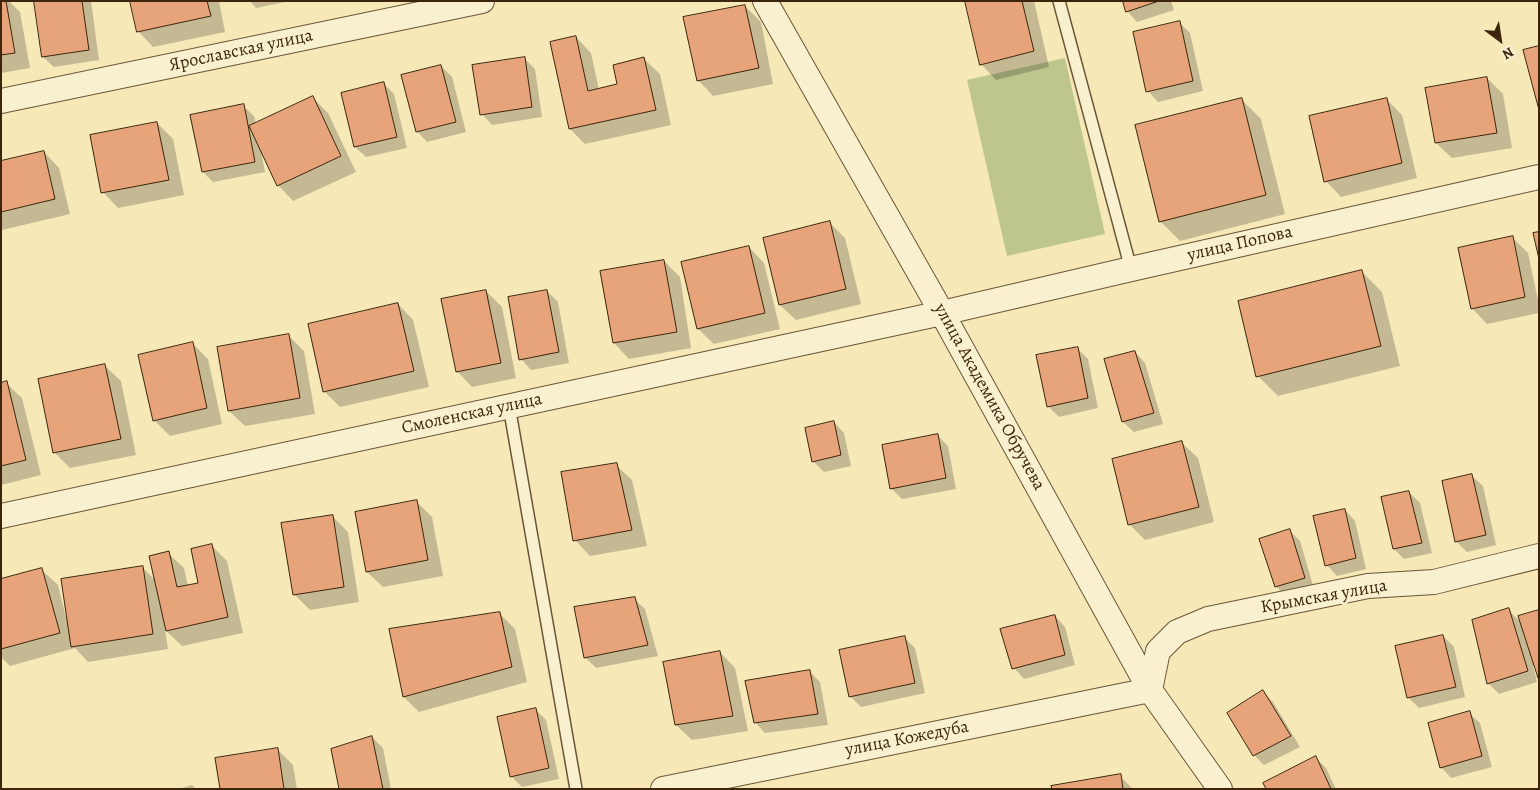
<!DOCTYPE html>
<meta charset="utf-8">
<style>
body{margin:0}
#map{position:relative;width:1540px;height:790px;overflow:hidden;background:#f6e8b7;font-family:Alegreya,serif}
canvas{display:block}
.frame{position:absolute;inset:0;border:2px solid #3c250c;pointer-events:none}
.north{position:absolute;left:1475px;top:15px;width:50px;height:50px;-webkit-text-stroke:4px #f9f0d0;paint-order:stroke;rotate:149deg;font-size:14px;font-weight:700;line-height:20px;text-align:center;color:#3c250c}
.north::after{content:'';display:block;margin:auto;width:18px;height:22px;background:#3c250c;clip-path:polygon(50% 0,100% 100%,50% 72%,0 100%)}
</style>
<div id="map">
<canvas width="1540" height="790"></canvas>
<div class="frame"></div>
<div class="north">N</div>
</div>
<script>
const g = document.querySelector('canvas').getContext('2d');
g.lineJoin = 'round';
function fill(path, color) { g.fillStyle = color; g.fill(path, 'evenodd'); }
function strokePath(path, color, width, dash) { g.strokeStyle = color; g.lineWidth = width; g.lineCap = dash ? 'butt' : 'round'; g.setLineDash(dash || []); g.stroke(path); }
function drawText(font, color, halo, rows, align = 'center') {
  g.font = font + ' Alegreya,serif'; g.lineWidth = 5; g.setLineDash([]); g.textBaseline = 'middle'; g.strokeStyle = halo; g.fillStyle = color; for (const [text, x, y, turn = 0] of rows) {
    g.save(); g.translate(x, y); g.rotate((+turn || 0) * Math.PI / 180); g.textAlign = isNaN(turn) ? turn : align; if (halo) g.strokeText(text, 0, 0); g.fillText(text, 0, 0); g.restore();
  }
}
fill(new Path2D(`
 M1065,58L1105,234L1007,256L967,80Z`), '#bec58d');
fill(new Path2D(`
 M1,1H9L20,12L30,68L1,73Z
 M35,1H91L99,60L54,67L43,57Z
 M131,1H219L225,32L153,47L138,31Z
 M250,1H285V2L256,8Z
 M966,1H1034L1049,67L996,80L981,64Z
 M1124,1H1171L1174,10L1137,22L1127,11Z
 M745,6L761,22L773,84L713,96L698,80Z
 M1179,22L1190,33L1203,91L1158,102L1148,91Z
 M576,37L591,53L599,90L619,85L644,59L660,74L671,125L585,144L570,129Z
 M524,58L535,69L542,117L492,125L482,114Z
 M441,66L452,77L466,132L427,142L417,131Z
 M1487,78L1503,94L1512,148L1452,158L1436,143L1427,89Z
 M384,84L394,94L407,148L366,157L355,147Z
 M312,97L328,113L356,172L293,201L278,185L261,151L265,172L213,182L203,172L243,106L254,116L256,124Z
 M1241,99L1261,119L1285,214L1180,241L1160,221Z
 M1386,99L1402,115L1417,178L1341,197L1326,181Z
 M157,123L173,139L184,195L118,208L103,192Z
 M44,152L59,168L70,214L2,230L1,162Z
 M829,222L845,238L861,304L796,320L780,305L764,238Z
 M1512,237L1528,253L1539,305V313L1487,324L1472,308Z
 M749,247L764,263L780,329L714,344L698,329L683,263Z
 M664,261L680,277L691,348L629,359L614,343L602,272Z
 M1362,272L1382,292L1400,366L1278,396L1258,376Z
 M486,291L502,307L516,378L472,387L457,371Z
 M547,291L558,302L569,363L531,370L521,359Z
 M398,304L413,320L429,387L340,407L325,392Z
 M289,336L304,351L315,414L245,426L229,411Z
 M193,344L208,359L222,424L170,436L154,420Z
 M1077,348L1088,359L1098,408L1059,417L1048,406Z
 M1135,352L1145,363L1163,424L1134,432L1123,422L1105,360Z
 M105,366L121,381L136,455L70,468L55,453L39,380Z
 M6,383L22,398L41,475L1,485V384Z
 M834,422L844,433L851,466L824,472L813,461Z
 M938,436L948,446L956,489L902,499L891,488Z
 M1182,443L1198,458L1214,522L1145,540L1129,524Z
 M616,465L632,480L647,546L590,556L575,540Z
 M1472,476L1483,486L1496,545L1467,552L1456,541Z
 M1409,492L1420,503L1432,553L1404,559L1394,549Z
 M416,501L432,517L443,576L383,587L367,572L357,513Z
 M1345,510L1355,521L1366,569L1337,576L1327,565Z
 M332,516L348,532L359,602L310,610L294,594Z
 M1290,531L1300,541L1314,589L1287,597L1276,586Z
 M212,546L227,561L243,633L182,646L165,630L168,649L88,662L75,648L10,666L1,657V581L42,570L58,585L66,618L143,568L156,581L168,553L184,568L188,586L200,584Z
 M634,599L645,609L658,656L596,668L586,658L575,608Z
 M1508,610L1522,623L1535,666H1533L1537,682L1499,694L1489,684L1473,621Z
 M500,614L515,629L527,682L419,712L404,697Z
 M1055,616L1065,627L1075,665L1024,679L1014,668Z
 M1443,636L1454,647L1465,697L1419,708L1408,697Z
 M905,638L915,648L925,693L861,707L850,696Z
 M720,652L735,668L748,731L692,740L676,725Z
 M810,672L820,682L828,725L765,733L755,722Z
 M1263,692L1273,702L1300,747L1264,765L1254,755Z
 M536,710L546,720L559,779L522,787L511,776Z
 M1469,713L1480,723L1492,767L1451,778L1441,767Z
 M372,737L383,748L391,789H341Z
 M278,750L293,765L297,789H221Z
 M1316,758L1326,768L1336,789H1267Z
 M1120,776L1133,789H1053Z
 M192,785L196,789H178Z`), '#0003');
const building = new Path2D(`
 M1,1H6L15,53L1,55Z
 M34,1H82L89,50L42,57Z
 M130,1H207L211,16L137,32Z
 M965,1H1022L1034,51L980,65Z
 M1123,1H1159L1126,12Z
 M745,5L759,68L697,81L683,17Z
 M1180,21L1193,81L1146,92L1133,32Z
 M576,36L588,91L617,84L613,65L644,57L656,110L569,129L550,42Z
 M1539,46V110L1523,50Z
 M525,57L532,107L480,115L472,65Z
 M441,65L456,122L416,132L401,75Z
 M1487,77L1497,133L1435,143L1425,88Z
 M384,82L397,137L354,147L341,93Z
 M313,96L341,156L277,186L249,126Z
 M1242,98L1266,195L1159,222L1135,125Z
 M1387,98L1402,163L1324,182L1309,116Z
 M244,104L255,162L202,172L190,115Z
 M157,122L169,180L101,193L90,135Z
 M44,151L55,199L1,212V161Z
 M830,221L846,289L779,305L763,238Z
 M1539,232V259L1533,233Z
 M1513,236L1525,297L1471,309L1458,248Z
 M749,246L765,313L697,329L681,262Z
 M664,260L677,332L613,343L600,271Z
 M1362,270L1381,346L1256,377L1238,301Z
 M486,290L501,363L456,372L441,299Z
 M547,290L559,352L519,360L508,297Z
 M398,303L414,371L323,392L308,324Z
 M289,334L300,398L228,411L217,347Z
 M193,342L207,408L153,421L138,355Z
 M1078,347L1088,398L1047,407L1036,355Z
 M1135,351L1154,413L1122,422L1104,359Z
 M105,364L121,439L53,453L38,379Z
 M7,381L26,460L1,466V383Z
 M834,421L841,455L812,462L805,428Z
 M938,434L946,478L890,489L882,445Z
 M1182,441L1199,507L1128,525L1112,459Z
 M617,463L632,530L573,541L561,472Z
 M1472,474L1486,535L1455,542L1442,481Z
 M1409,491L1422,543L1393,549L1381,497Z
 M417,500L428,560L366,572L355,512Z
 M1345,509L1356,558L1325,566L1313,516Z
 M333,515L344,587L293,595L281,523Z
 M1290,529L1305,578L1275,587L1259,539Z
 M212,544L228,617L166,631L149,556L169,551L177,587L198,583L191,549Z
 M143,566L153,634L71,647L61,579Z
 M42,568L60,633L1,649V579Z
 M635,597L648,645L584,658L574,607Z
 M1509,608L1528,671L1487,684L1472,620Z
 M1539,610V681L1518,616Z
 M500,612L512,667L403,697L389,629Z
 M1055,615L1065,655L1012,669L1000,629Z
 M1443,635L1456,687L1407,698L1395,646Z
 M905,636L915,683L849,697L839,650Z
 M720,651L733,716L675,725L663,662Z
 M810,670L818,714L754,723L745,681Z
 M1263,690L1291,736L1253,756L1227,713Z
 M536,708L549,768L510,777L497,717Z
 M1470,711L1482,756L1440,768L1428,723Z
 M372,736L383,789H339L331,749Z
 M278,748L284,789H220L215,758Z
 M1316,756L1331,789H1266L1263,783Z
 M1121,774L1123,789H1052L1051,786Z`);
fill(building, '#e7a47a');
strokePath(building, '#3c250c', 1);
const service = new Path2D(`
 M1059,1L1131,269
 M509,406L576,789`);
const minor = new Path2D(`
 M765,1L942,313L1150,690L1220,789
 M1,101L482,1
 M1,516L942,313L1131,269L1539,177
 M663,789L1150,690L1158,651L1177,632L1208,619L1368,586L1434,582L1539,556`);
strokePath(service, '#6a5637', 14);
strokePath(minor, '#6a5637', 26);
strokePath(service, '#f9f0d0', 11);
strokePath(minor, '#f9f0d0', 24);
drawText('18px', '#3c250c', '#f9f0d0', [
 ["Ярославская улица",241,51,-12],
 ["улица Попова",1240,244,-13],
 ["улица Академика Обручева",989,397,61],
 ["Смоленская улица",472,414,-12],
 ["Крымская улица",1324,597,-10],
 ["улица Кожедуба",907,739,-11]
]);
</script>
